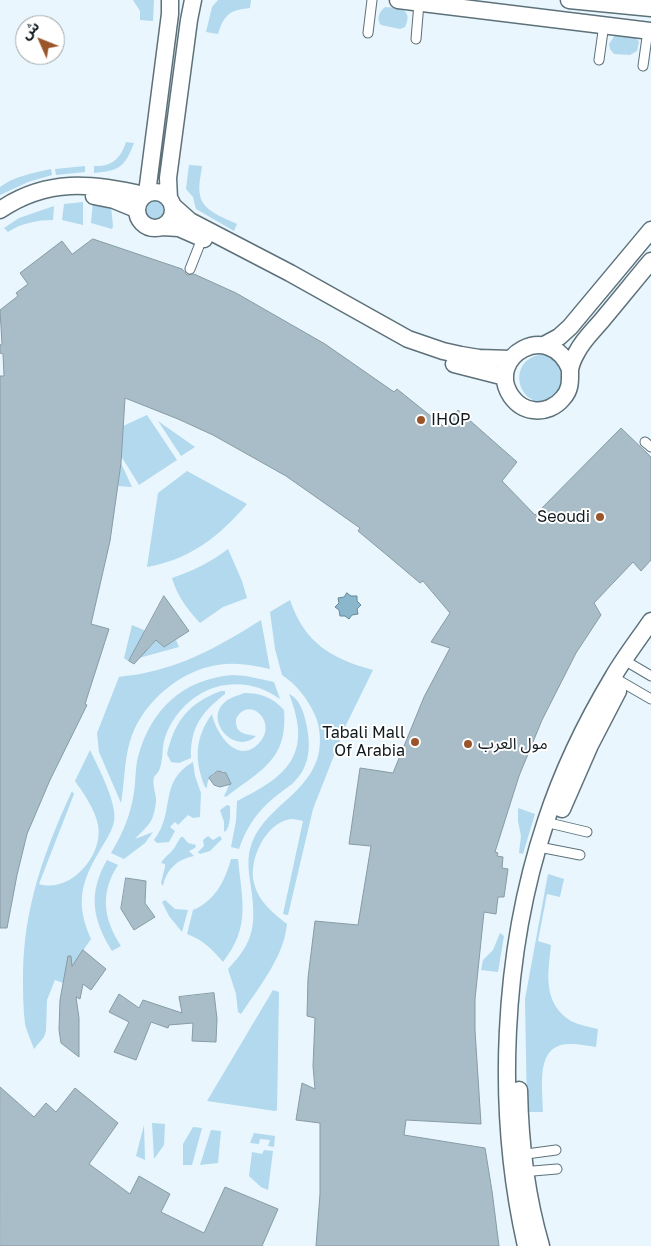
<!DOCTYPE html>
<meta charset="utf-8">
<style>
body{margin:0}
#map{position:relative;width:651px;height:1246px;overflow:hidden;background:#e9f6fd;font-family:"Golos Text","Noto Sans Arabic",sans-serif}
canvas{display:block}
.north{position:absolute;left:15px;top:15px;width:50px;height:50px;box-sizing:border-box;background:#fff;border:1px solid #a0a3a5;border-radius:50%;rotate:314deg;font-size:14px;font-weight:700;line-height:20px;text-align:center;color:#121a1e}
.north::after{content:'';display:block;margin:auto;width:18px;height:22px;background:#9b552b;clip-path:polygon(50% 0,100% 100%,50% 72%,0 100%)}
</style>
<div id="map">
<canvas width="651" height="1246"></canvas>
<div class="north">ش</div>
</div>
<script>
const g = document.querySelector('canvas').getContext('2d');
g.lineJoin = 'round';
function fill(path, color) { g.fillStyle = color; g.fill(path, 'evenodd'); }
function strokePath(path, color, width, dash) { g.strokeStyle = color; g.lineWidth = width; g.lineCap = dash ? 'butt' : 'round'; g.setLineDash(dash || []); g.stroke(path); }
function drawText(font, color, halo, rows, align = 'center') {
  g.font = font + ' "Golos Text","Noto Sans Arabic",sans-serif'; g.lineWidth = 4; g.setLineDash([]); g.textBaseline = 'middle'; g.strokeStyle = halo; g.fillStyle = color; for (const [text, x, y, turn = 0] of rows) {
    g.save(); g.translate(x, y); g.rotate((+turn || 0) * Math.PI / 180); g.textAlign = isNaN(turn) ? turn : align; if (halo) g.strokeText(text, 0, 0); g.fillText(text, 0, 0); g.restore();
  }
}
fill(new Path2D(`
 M133,0H154L153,21L140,20V11Z
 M218,0H251L250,8C229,10 224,15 218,34L206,32L212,7Z
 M385,7C398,8 414,8 405,27L400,29L381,25C376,19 379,12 385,7Z
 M615,35L635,36L639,42L637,51L630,55L614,54L610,49L609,44Z
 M126,142L134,143C125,167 119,171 94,173V166C112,167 121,158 126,142Z
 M189,165L202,166C201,175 198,186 200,195C202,211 225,218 237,224L234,231L196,209L193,197L186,189Z
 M85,166V172L56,175L55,169Z
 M51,169L52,175L28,182L0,195V187C15,176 33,173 51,169Z
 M145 209a11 11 0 1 1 22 0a11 11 0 1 1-22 0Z
 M83,202V225L62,220L64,204Z
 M93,202L111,206L113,226L112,229L91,223Z
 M54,206L53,220C38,220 21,223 8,232L4,228L19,218Z
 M544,354L551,356L565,372L560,393C556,396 551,400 547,401C517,408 505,358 544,354Z
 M147,415L177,460L139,485L121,456L123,426Z
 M158,421L195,447L181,456Z
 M121,463L132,487L118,486Z
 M187,471L247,504C220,536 189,560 147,567L158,493Z
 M228,549L242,581L247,598L223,607L200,623C188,610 177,596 172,578C193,571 211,562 228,549Z
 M290,600C304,642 331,659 373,670L346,725L313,809L288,915L283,914L303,821C299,820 295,819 291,819C266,822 248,860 254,883C258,901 273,913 287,924C284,957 259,987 241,1014L238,1012L236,994L228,969C255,941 256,924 251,887C249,874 247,861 250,849C261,807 310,796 319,752C321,739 320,727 315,715C307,698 297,685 282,675L275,649L270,612Z
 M261,620L270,669C252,665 235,662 217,665C180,671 145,701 132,735C124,756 125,781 121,803L99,752L97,733L119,677C129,675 139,675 149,672C190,663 226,642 261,620Z
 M132,625L146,631L147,650L156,640L164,647L176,640L179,647L128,661L124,658Z
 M233,675L246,676L274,682L280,699C264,687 245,682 226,685C197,688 171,714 164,741C162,750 163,759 160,768C159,772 156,774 154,777C152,785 156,793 156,800C156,806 154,814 152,819C148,827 140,833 135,839L153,832L145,843L124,859L111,853C123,833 131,814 134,792C136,780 135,769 138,757C151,709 183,679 233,675Z
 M221,691H225V694C202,712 190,727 191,758L179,763L171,762L167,754C175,720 189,703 221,691Z
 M244,693C261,693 272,697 284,710C288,760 261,770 226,797L224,796C229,787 233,778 223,771C213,770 207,778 207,788L205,787C194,761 195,737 212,714C216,734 238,766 259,743C279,723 249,694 236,719C235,734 245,734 256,736C235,756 203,720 225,702C230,697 238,696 244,693Z
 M289,694C297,697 302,708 304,715C311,740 313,765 292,784C284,790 275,796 268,803C254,816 245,831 239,849L231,847L236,821L237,801C288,776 313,754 289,694Z
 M90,750C98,767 118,804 114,822C112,831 105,842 100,850C81,882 75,903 91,939L65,977L63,983L55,980L47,1000L46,1031L44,1037L34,1049C31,1041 27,1032 25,1024C23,1008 23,991 23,974C24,906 44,852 72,791L74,794L39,884C70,894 104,855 98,825C95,809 84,794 75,781Z
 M193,762L195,776L201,793L200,817L193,818L188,815L178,825L175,822L170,827L175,831L169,842L157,843L154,840C176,811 158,782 193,762Z
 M227,805L230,806C230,814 231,826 225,832L224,831V822L220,810Z
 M518,808L535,814L523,854L519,853L521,836L518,821Z
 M208,836L213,840L220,836L222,839L210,851L200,854L198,852L204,846L203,840Z
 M181,837H183L188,843L196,845L195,848L189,851L194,856C177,859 166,870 163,886L161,883L165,867V864L161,863C165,856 173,852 176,845C178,842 179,839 181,837Z
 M231,859H238C242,901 251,926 223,962C212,949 203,940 187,934L193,910C215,901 225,881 231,859Z
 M107,860L118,865C100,893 103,918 121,946L112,951C92,919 88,893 107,860Z
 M548,874L564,879L560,897L547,894L538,941L551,945C548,973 542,1003 571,1021C579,1025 589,1027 598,1029L596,1047C588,1046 580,1044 572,1044C534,1042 543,1087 543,1112H527L525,999Z
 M165,900L175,909L188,910L182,932L169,916L162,902Z
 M500,933L504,936L498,972L481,970L483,960L493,950Z
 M273,990L279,992L277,1110L275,1111L207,1101Z
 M152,1123L165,1124L164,1145L154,1159Z
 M144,1125L145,1160L136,1156Z
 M193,1127L202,1128L192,1165H183V1144Z
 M211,1130L221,1131L218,1163L200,1165Z
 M254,1133L275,1136L274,1147L268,1146L270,1140L260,1139L259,1144L250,1143Z
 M264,1150L273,1151L268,1190L261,1187L249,1176L252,1152L262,1154Z`), '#b2d9ed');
const water = new Path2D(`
 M347,593L351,596H357V601L361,605L357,609L358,614L352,615L349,619L345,616H340L339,610L335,607L339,603L338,598L344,597Z`);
fill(water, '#8bb7cc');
strokePath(water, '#678898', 1);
const building = new Path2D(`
 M93,239L182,269L187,275L194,274L236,293L325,344L394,392L397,389L443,426L458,410L517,462L502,481L535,515L621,428L651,457V560L641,571L633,562L594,603L601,615L576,653L542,720L519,776L495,852L498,853L497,856L503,857L502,868L508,869L504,897H498L496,914L484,912L475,999V1030L481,1124L406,1120L404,1135L485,1148L492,1191L499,1246H316L320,1194V1123L296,1120L302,1083L315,1089L313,1066L315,1018L307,1016L308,978L315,921L358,925L371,846L349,844L360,768L393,773L424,697L450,648L431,642L450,613L423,581L420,583L388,556L358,531L360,528L286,476L213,435L178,419L125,398L121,463L110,541L91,624L109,629L85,704L87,705L50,780L27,834L17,875L7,928H0V376H4L3,354L0,353V345L2,344L0,310L18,296L16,293L28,284L20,273L62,241L72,254Z
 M164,596L189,631L164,647L156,640L134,664L129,661Z
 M218,771L226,773L231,784L220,787L214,785L209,778Z
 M126,878L146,881L145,903L155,917L134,930L121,909Z
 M83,950L106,969L91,990L83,984L80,999L76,997L79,1018V1057L61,1043L59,1030L60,1000L68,956H71L72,966Z
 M214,993L217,1019L216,1042L192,1041L193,1023L169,1025L168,1028L151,1022L136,1060L114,1052L129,1022L109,1012L119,994L139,1008L143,1000L182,1013L179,997Z
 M0,1087L34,1117L46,1103L56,1112L75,1088L118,1123L89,1164L130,1194L139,1176L170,1194L161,1212L204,1233L225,1187L278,1209L262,1246H0Z`);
fill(building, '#a8bdc8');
strokePath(building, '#879ba6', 1);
const lane = new Path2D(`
 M368,33L372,0
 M416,39L419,3
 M599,60L604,24
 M643,66L648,30
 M190,269L203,236
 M645,442L651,447
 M624,660L651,676
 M613,677L651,699
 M545,822L587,832
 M539,847L580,855
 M519,1155L556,1150
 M521,1172L557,1169`);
const street = new Path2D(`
 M398,0L651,31
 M569,0L651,8
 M137 210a18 18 0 1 1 36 0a18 18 0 1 1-36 0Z
 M147,193L170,14V0
 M94,196L114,200L136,209
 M169,199L168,178L189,20L193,0
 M172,205L190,221L290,273L408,339L443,351L461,355L479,358L511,359
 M0,210C47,178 92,183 144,195
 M162,227L179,228L204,239
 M544,345L559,337L570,327L651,230
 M454,364L505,377
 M570,369C549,319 485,357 511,396C516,403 524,409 533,410C544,412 556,407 563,398C571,389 570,381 570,370C571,364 574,357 577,352C583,340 594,330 603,319C619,300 635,280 651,261
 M562,809L590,745L618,691
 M519,1090C520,1143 526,1195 541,1246
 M526,1246C495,1110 502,953 546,821C562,772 586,722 613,677C624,658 638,640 651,621`);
strokePath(lane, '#5d717a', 11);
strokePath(street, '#5d717a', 19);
strokePath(lane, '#fff', 9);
strokePath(street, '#fff', 16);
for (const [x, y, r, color] of [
 [421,420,5,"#9b552b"],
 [600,517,5,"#9b552b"],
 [415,742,5,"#9b552b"],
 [468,744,5,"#9b552b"]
]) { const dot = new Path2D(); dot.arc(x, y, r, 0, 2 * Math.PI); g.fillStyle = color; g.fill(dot); strokePath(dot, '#fff', 2); }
drawText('16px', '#121a1e', '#fff', [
 ["IHOP",431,420],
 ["Seoudi",590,517,"right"],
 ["Tabali Mall",405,733,"right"],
 ["Of Arabia",405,751,"right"],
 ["مول العرب",478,744]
], 'left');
</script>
